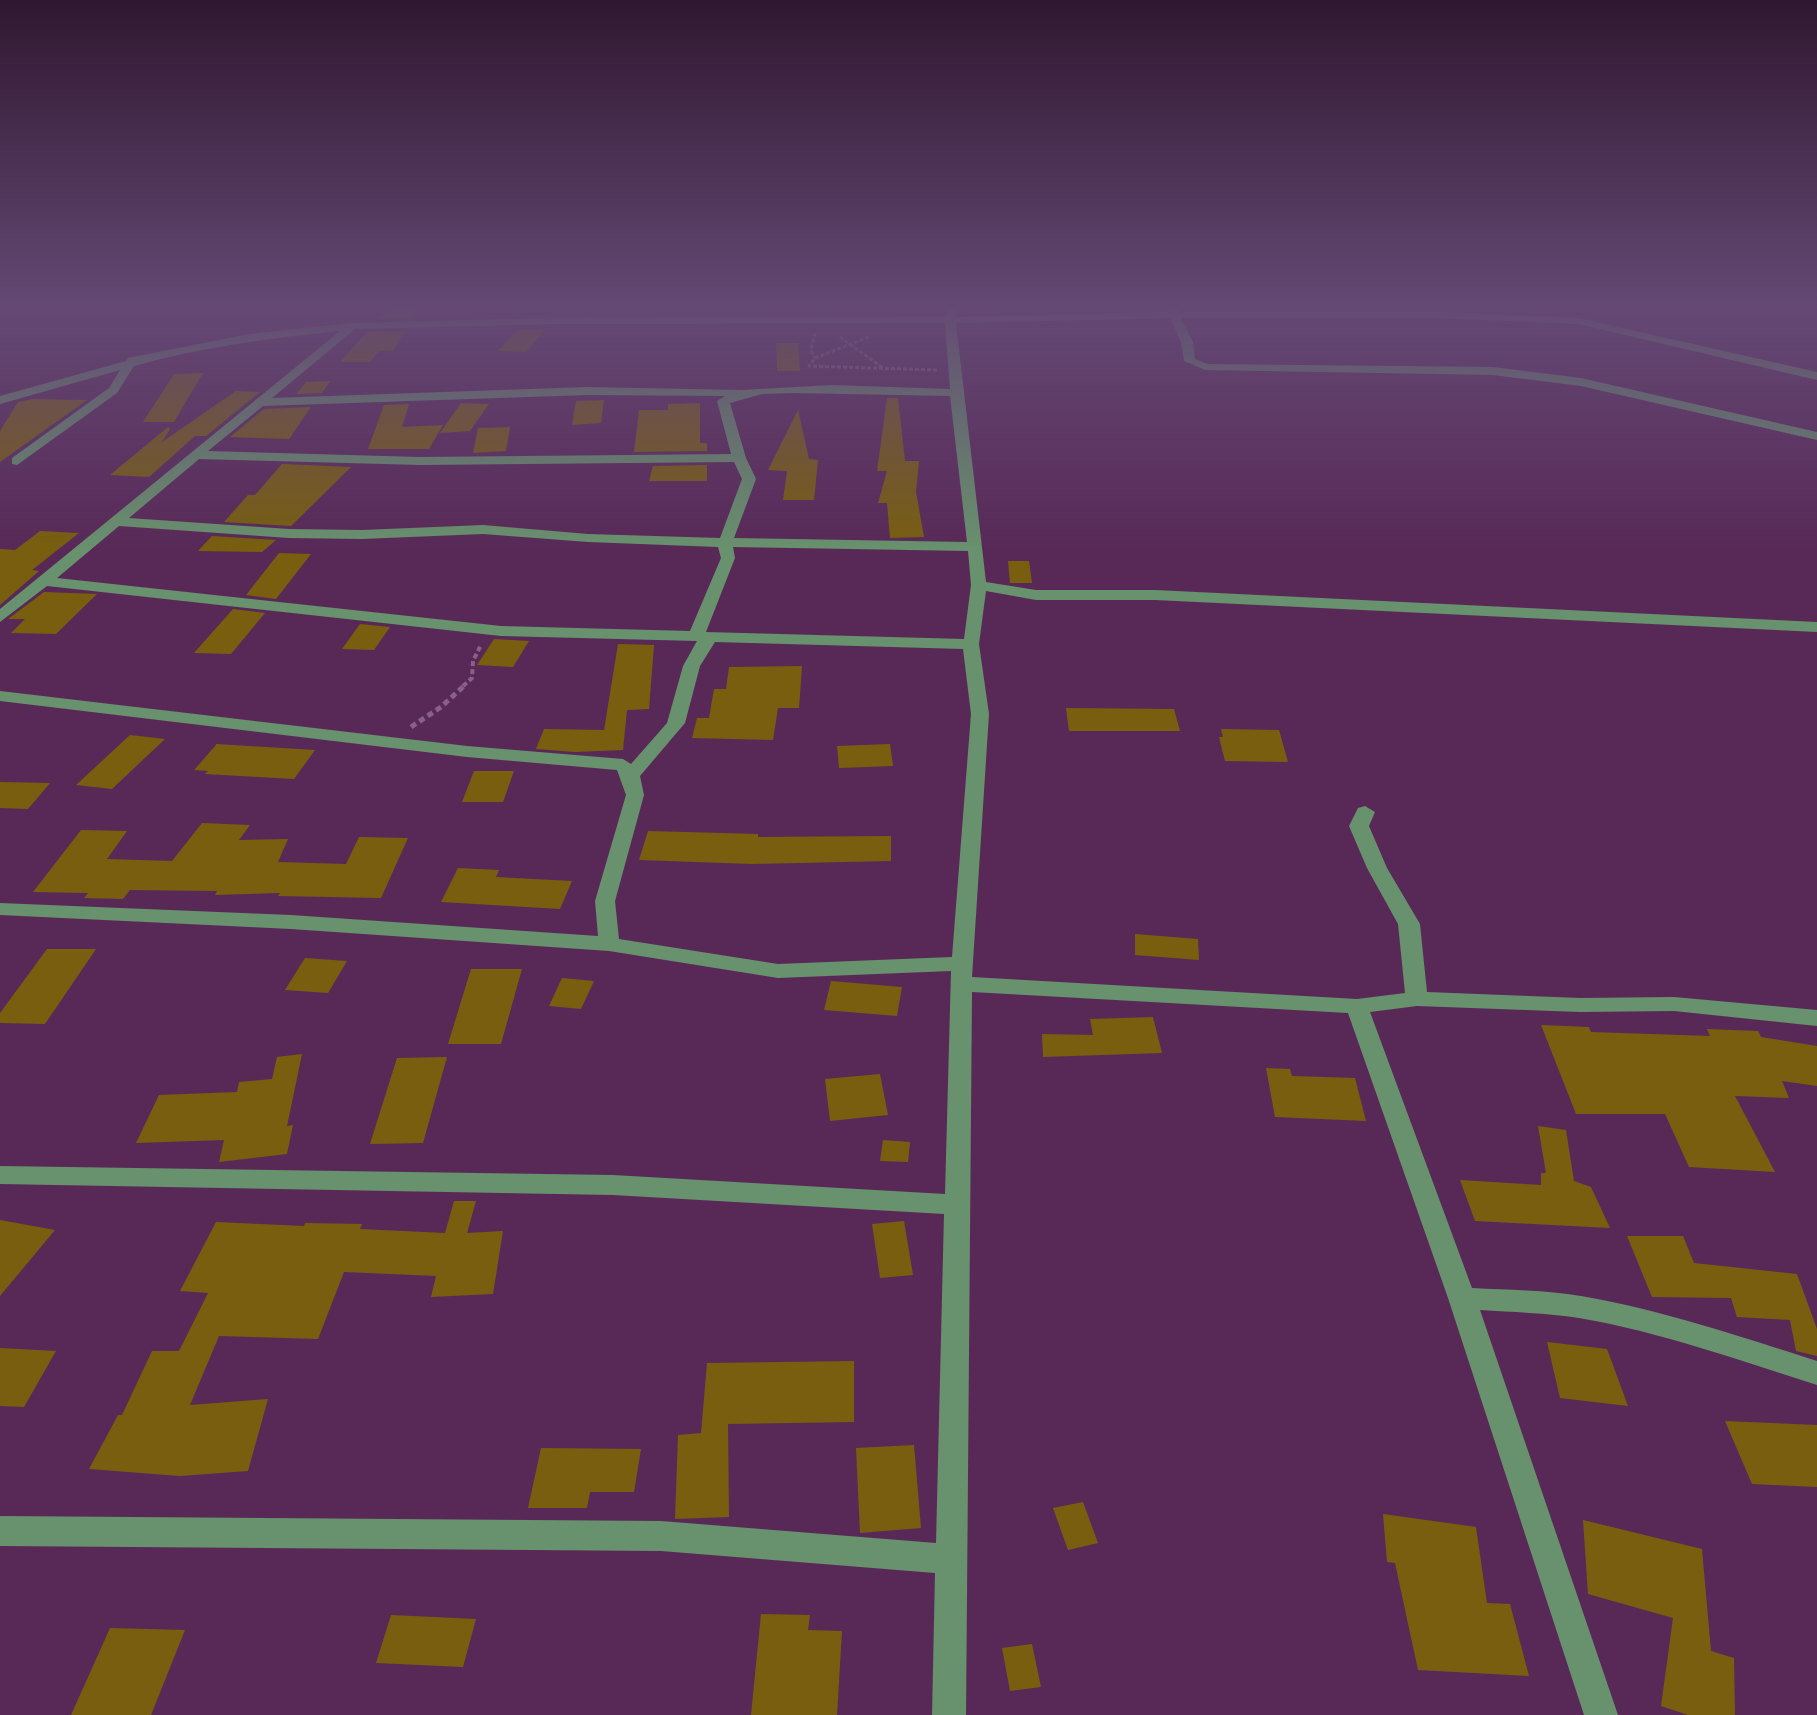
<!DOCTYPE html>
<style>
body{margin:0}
canvas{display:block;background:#582957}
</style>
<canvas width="1817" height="1715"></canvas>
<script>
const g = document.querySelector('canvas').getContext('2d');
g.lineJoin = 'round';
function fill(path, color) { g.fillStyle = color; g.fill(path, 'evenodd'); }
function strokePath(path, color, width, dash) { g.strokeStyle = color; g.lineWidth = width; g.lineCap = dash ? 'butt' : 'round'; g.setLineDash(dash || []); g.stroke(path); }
fill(new Path2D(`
 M387,309H418L412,319H378Z
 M518,329L545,330L526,352L498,351Z
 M405,331L393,351H379L370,362H340L367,332Z
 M776,343H798L800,371H777Z
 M203,373L174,422H143L174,374Z
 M330,381L322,393L296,394L306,382Z
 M236,391L260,392L206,436H195L149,477L110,475L168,427L170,429L162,442Z
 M887,398H898L905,461H919L916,492L924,537L890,538L887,503H878L887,471H877Z
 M33,399L87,400L0,462V431L18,402Z
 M604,400L601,423L572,425L576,401Z
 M461,403L489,404L470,431L440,433Z
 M700,403V443H707V451L634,452L639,410H668V404Z
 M409,404L402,427L443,425L429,449H368L384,405Z
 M311,407L289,439L230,437L264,409Z
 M798,410L809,459L818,460L814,500H783L787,471L768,470Z
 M510,427L506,451L473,453L478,428Z
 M282,464L351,467L291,526L224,522L248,495H255Z
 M707,465V481H649L653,466Z
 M40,531L79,533L32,570L39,571L0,605V549L15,550Z
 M212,536L276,540L262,552L198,551Z
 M279,553L311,554L276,599L246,595Z
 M1008,561H1029L1032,583H1010Z
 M44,592L97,594L56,634L11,633L25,619H8Z
 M233,609L265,613L231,654L194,653Z
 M360,624L390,627L374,650L342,649Z
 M494,639L529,641L513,667L477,665Z
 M618,644L654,645L649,709L627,710L623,750L575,752L536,749L544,729L604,730Z
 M802,666L799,708H778L773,740L692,738L697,718H709L714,689H726L729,667Z
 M1066,708L1174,709L1180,731H1069Z
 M1221,729L1279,730L1288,762L1225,761L1219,737H1223Z
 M130,735L165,739L112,789L76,785Z
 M890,744L893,766L839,768L837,746Z
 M216,745V744L315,750L294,779L205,774L208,771L194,770Z
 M474,771H514L503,802H462Z
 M0,782L50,783L28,809L0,808Z
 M202,823L250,825L239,840L288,839L278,862L346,864L359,837L408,838L381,898L278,896L280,893L215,895L217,891L130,890L123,899L84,898L88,893L33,892L81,830L127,831L107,859L172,861Z
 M648,831L758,834V837L891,836V861L752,864L639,860Z
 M458,868L499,870L496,877L572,881L560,909L441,902Z
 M1135,934L1198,939L1199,960L1135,955Z
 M47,949H96L45,1024L0,1023V1013Z
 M305,958L347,961L328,993L285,990Z
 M471,969H522L501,1044H448Z
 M562,978L594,981L581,1009L549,1006Z
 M831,981L902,987L897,1016L824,1010Z
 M1153,1017L1162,1053L1043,1057L1042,1034L1093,1035L1090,1019Z
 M1541,1025L1589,1027L1591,1032L1710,1036L1707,1029L1758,1031L1761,1037L1817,1046V1086L1782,1081L1789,1098L1735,1096L1775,1172L1689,1167L1665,1114H1576Z
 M302,1054L287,1126L293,1125L287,1154L219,1162L224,1140L136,1143L159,1095L237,1092L239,1082L272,1079L277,1057Z
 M447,1057L423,1143L370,1144L397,1058Z
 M1266,1068L1290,1069L1292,1076L1355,1078L1366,1121L1275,1117Z
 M880,1074L888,1115L830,1121L825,1079Z
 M1538,1126L1566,1130L1574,1181L1591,1187L1610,1228L1475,1221L1460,1180L1541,1185V1173H1546Z
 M883,1140L910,1142L908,1162L880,1161Z
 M454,1201H476L467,1233L503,1231L493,1294L431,1297L436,1276L344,1272L318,1339L219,1336L190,1405L268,1399L248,1471L180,1476L89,1469L118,1415H122L152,1351H179L208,1293L180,1291L216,1222L304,1226L305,1223L362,1224L360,1229L445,1233Z
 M0,1220L55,1230L0,1296Z
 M904,1221L913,1275L880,1278L872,1224Z
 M1627,1236H1683L1694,1263L1797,1274L1817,1329V1356L1796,1351L1790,1320L1737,1317L1731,1298L1652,1297Z
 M1547,1342L1607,1349L1628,1406L1560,1398Z
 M0,1348L56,1351L24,1407L0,1406Z
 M854,1361V1422L728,1424L729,1517L675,1519L678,1435L701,1433L707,1363Z
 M1725,1421L1817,1425V1487L1752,1484Z
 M914,1445L921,1528L860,1533L856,1448Z
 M541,1448L641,1449L634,1492H590L587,1508H528Z
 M1083,1502L1098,1543L1068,1550L1053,1508Z
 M1383,1514L1476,1527L1487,1603L1510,1604L1529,1676L1418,1670L1395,1563L1387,1562Z
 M1583,1520L1702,1549L1711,1651L1734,1658L1735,1715H1688L1661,1706L1673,1618L1588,1594Z
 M761,1614L810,1615L808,1630L842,1631L837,1715H751Z
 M391,1615L476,1619L463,1667L376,1663Z
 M110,1628L185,1630L151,1715H71Z
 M1032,1644L1041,1687L1010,1691L1002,1648Z`), '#785e0e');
strokePath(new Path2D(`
 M815,333L811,350L815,358
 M840,337L883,368
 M869,337L815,358L809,366L937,370`), '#896088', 3, [4, 2]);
strokePath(new Path2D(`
 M463,686L472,678L473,661L481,645`), '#896088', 4, [5, 3]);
strokePath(new Path2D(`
 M411,727L441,707L466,684`), '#896088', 5, [6, 4]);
fill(new Path2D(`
 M947,309H957L956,317L1169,312V309H1179V312H1439L1578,318L1817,372V380L1578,324L1439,318H1181L1193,342L1195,359L1207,364L1493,367L1581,378L1817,432V440L1581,386L1493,375L1205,370L1184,361L1181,342L1170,318L956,323L986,582L1036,590H1155L1817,622V632L1155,600H1036L986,591L979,644L989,714L972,977L1357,999L1405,993L1398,924L1367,868L1349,826L1358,808L1365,806L1375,812L1369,826L1387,868L1420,924L1427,992L1580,998L1674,997L1817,1010V1026L1674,1011L1580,1012L1417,1006L1370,1012L1472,1288C1508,1290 1545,1290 1581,1296C1662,1310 1739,1336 1817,1361V1385C1739,1360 1660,1332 1579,1318C1546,1313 1513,1312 1480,1310L1618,1715H1584L1448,1298L1348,1013L972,992L966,1715H932L935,1573L661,1551L0,1546V1516L661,1521L936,1543L944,1214L613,1195L0,1184V1166L613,1175L945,1194L951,971L778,978L609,951L291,929L0,915V903L291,915L598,936L595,901L626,795L617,770L467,757L0,701V691L467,746L623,759L631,764L667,723L683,666L697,641L501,636L47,586L0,622V609L340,331C270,338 202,347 134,366L117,393L17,465L12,464V458L109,388L120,370L0,404V396L126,361L128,358L249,334L352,323L556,318L945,317ZM945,323L950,389L832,385L742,390L587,387L272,398L355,329L556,324ZM795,393L950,396L967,542L734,538L756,479L746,458L730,403L762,394ZM587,395L725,396L717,401L731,454L420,457L208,451L263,406ZM199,459L420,465L734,462L742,479L720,538L588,534L483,525L362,530L289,529L129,518ZM119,526L289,538L362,539L483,534L588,542L718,547L721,558L690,631L501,626L57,578ZM733,547L968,551L971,585L964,639L706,632L735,558ZM715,642L963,649L971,714L952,957L778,964L619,939L615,901L644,795L640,776L685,723L700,666Z`), '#68916d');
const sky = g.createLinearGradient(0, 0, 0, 549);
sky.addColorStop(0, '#301730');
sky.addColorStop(0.56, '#644974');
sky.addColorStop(1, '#64497400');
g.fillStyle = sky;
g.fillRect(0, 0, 1817, 549);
</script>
